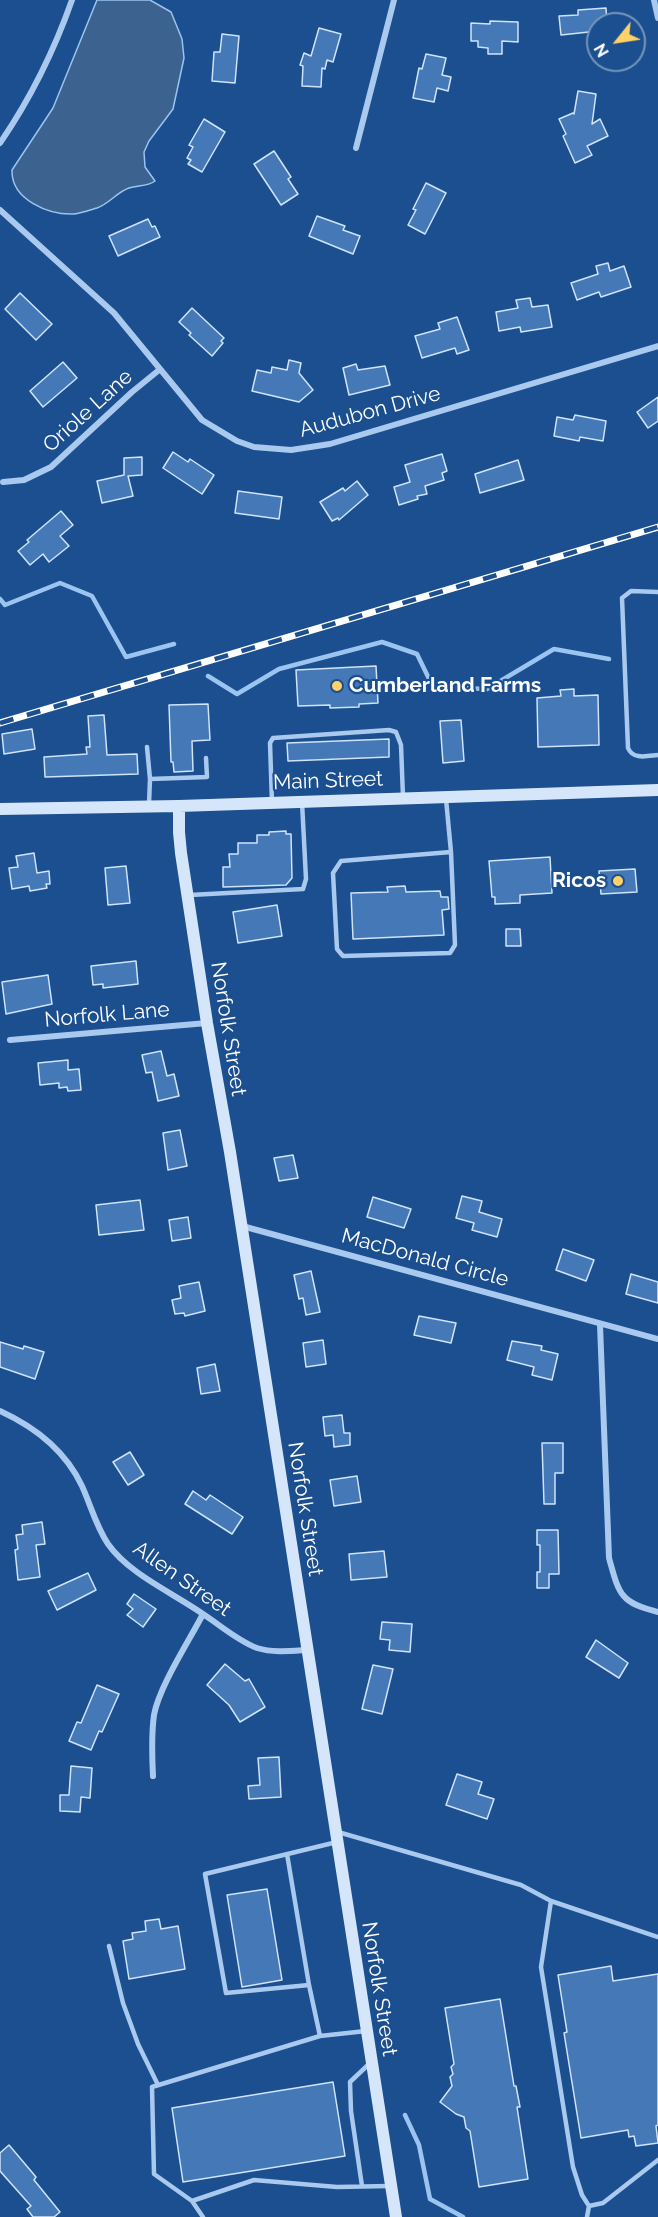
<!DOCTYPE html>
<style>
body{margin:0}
#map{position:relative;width:658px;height:2217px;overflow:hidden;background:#1b4f8f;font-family:Raleway,sans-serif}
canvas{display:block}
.north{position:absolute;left:586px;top:12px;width:60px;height:60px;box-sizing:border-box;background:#1b4f8f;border:2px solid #7695bc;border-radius:50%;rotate:240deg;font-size:16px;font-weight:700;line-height:24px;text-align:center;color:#fff}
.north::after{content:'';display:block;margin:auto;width:21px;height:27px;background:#ffd166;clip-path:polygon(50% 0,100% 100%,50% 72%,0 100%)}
</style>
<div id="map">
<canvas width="658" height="2217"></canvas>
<div class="north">N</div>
</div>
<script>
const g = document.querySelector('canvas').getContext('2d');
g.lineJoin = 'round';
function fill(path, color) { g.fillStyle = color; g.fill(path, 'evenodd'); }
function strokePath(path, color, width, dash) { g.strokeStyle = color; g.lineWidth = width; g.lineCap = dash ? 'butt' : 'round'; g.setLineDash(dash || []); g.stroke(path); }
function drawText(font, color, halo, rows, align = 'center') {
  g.font = font + ' Raleway,sans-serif'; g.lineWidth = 4.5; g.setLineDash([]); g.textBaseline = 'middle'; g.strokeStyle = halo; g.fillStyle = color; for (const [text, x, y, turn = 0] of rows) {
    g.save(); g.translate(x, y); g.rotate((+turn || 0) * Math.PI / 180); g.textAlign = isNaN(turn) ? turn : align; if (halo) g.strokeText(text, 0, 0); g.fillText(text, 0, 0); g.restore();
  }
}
const water = new Path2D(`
 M97,0H150L171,12L182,39L184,58L173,109L149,141L144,152L145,167L155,181C147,187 138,185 129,188C117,192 109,204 97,208C90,210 81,213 74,214C49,215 11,200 12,170L53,108Z`);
fill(water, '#3c6290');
strokePath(water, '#9cc4f0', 1.5);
strokePath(new Path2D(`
 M0,599L5,605L60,583L92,596L126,657L174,644
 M208,676L237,694L279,669L382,642L417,654L433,687L487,689L554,649L609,659
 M405,2115L419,2145L430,2199L463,2217`), '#9cc4f0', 4.5);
const building = new Path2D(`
 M606,8L607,24H598V31L561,35L559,16L578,15V10Z
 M490,21L518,22V42L502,41V54H488V48L478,47V41H471V23L490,24Z
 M319,28L341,34L333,62L327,60L325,69L322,68L321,87L302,86L303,66L300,65L304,53L311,56Z
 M222,34L239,36L235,83L212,81L214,52H220Z
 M426,54L446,58L442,75L451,77L448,91L437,88L434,102L413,98L419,68L422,69Z
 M578,91L596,94L592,124L600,119L608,136L587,146L592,155L575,163L563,136L566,134L559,119L573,113L574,114Z
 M204,119L225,132L202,172L188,164L191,160L187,158L193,147L189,145Z
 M274,151L291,177L288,179L298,194L281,205L254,164Z
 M426,183L446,193L425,234L408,225L416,210L413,209Z
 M317,216L345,226L343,230L360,236L353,254L309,236Z
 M148,219L152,227L155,226L160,237L118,256L109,236Z
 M608,263L610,271L624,266L631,287L601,297L599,292L577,300L571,283L598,274L596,266Z
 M20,293L52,324L36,340L5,309Z
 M530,298L532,307L548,305L552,327L521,332L520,327L499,331L496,312L518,308L516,300Z
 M192,308L224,338L221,341L223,343L212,356L189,335L191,333L179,322Z
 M457,317L469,350L457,354L455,348L422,358L415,336L440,329L438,323Z
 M289,360L301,363L299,373L313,390L299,402L252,391L257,370L271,373L272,367L287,370Z
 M63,362L77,378L43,407L30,391Z
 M356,364L358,370L385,366L390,385L349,395L343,368Z
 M658,397V421L648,428L637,412Z
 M575,415L606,421L603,441L580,437L579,441L554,436L557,417L573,420Z
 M173,452L188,462L190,459L214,475L202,494L163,468Z
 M442,454L447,471L442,473L444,480L425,486L427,494L417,496L418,499L399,505L394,487L410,482L405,465Z
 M142,457V475L128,476L133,496L102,503L97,481L124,475V458Z
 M518,460L524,480L480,493L475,474Z
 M357,481L368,495L339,520L338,518L332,521L320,502L343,488L345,491Z
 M238,491L282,497L279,519L235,513Z
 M61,511L73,525L60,536L69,546L49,562L43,554L30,565L18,551L29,542L27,540Z
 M376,666L378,703L359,704V707L330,708V705L298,706L296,670Z
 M574,689V696L598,695L599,745L538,747L537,698L561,696L560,690Z
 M208,704L210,740L192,741L193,771L174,772L173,762H171L169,705Z
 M104,715L107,755L137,754L138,774L45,777L44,757L87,754L86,747H90L88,716Z
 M461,720L464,761L443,763L440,721Z
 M32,729L35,749L4,754L2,734Z
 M389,739V757L288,761L287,743Z
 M286,831V834H291L292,878L286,885L223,887V867H230L229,854H238V843H257V835H269V832Z
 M34,853L37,873L49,871L50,884H46L47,888L30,891L29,886L12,889L9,868L18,867L16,856Z
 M550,857L552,893L520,895V903L495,904V897H492L489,861Z
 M126,866L130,903L108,905L105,868Z
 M635,869L637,892L601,894L599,871Z
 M405,886L406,892L440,891L441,897H448L449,909L442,910L444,935L353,939L351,893L388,892L387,887Z
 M277,905L282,936L238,943L233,912Z
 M506,929H520L521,946H506Z
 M136,961L138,984L103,988V984L93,985L91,966Z
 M48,975L52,1004L6,1014L2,982Z
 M161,1051L167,1076L174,1074L179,1096L158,1101L152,1072L146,1073L142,1055Z
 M68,1060V1070L79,1069L81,1090L68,1091L67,1087L59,1088V1083L40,1085L38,1063Z
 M180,1130L187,1166L168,1170L163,1133Z
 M293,1155L298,1178L279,1181L274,1158Z
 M462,1196L482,1201L479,1212L502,1219L497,1237L472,1230L474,1223L456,1218Z
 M373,1197L411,1209L404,1228L367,1217Z
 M140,1200L144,1230L99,1235L96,1205Z
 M188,1217L191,1238L172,1241L169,1220Z
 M563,1249L594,1260L586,1281L556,1270Z
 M311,1271L320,1312L306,1315L303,1298L299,1299L294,1275Z
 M631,1274L658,1282V1303L626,1294Z
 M199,1282L205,1311L185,1316L184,1313L175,1314L172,1300L181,1298L179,1286Z
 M419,1316L456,1323L451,1343L414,1335Z
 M323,1340L326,1364L306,1367L303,1343Z
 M512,1341L542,1346L541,1350L558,1354L552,1380L532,1375L534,1367L507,1360Z
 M0,1342L23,1349L24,1346L44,1352L35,1379L0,1367Z
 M215,1364L220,1391L201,1394L197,1368Z
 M342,1415L344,1433H350V1445L334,1447L333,1435L325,1436L323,1417Z
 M542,1443H563V1473H555V1504H544Z
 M130,1452L144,1475L128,1485L113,1462Z
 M357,1476L361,1502L334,1506L330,1480Z
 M193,1491L206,1500L210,1495L243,1517L232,1534L185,1504Z
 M42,1522L45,1544L36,1545L40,1577L18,1580L15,1550L18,1549L16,1535L23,1534L22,1525Z
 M537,1530H558L559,1574H549V1588H537V1572H540V1545H537Z
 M384,1551L387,1577L351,1580L349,1554Z
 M88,1573L96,1590L57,1610L48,1591Z
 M134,1594L156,1609L143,1627L127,1615L133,1609L127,1604Z
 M382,1622L412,1624L410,1652L389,1650L390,1640L380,1639Z
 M596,1640L628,1663L619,1678L586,1657Z
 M225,1664L245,1681L249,1679L265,1707L240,1722L229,1705L207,1685Z
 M373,1665L393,1669L382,1714L362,1709Z
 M97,1685L119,1694L102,1732L99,1731L91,1750L69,1741L77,1722L81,1723Z
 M279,1757L281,1797L249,1799L248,1786L260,1785L258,1758Z
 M71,1766L92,1768L90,1798L81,1797L80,1812L60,1811V1795H69Z
 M457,1774L482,1782L478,1794L494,1799L487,1819L446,1805Z
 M267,1889L282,1980L242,1987L227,1895Z
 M159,1919L161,1929L178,1926L185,1969L129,1979L123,1941L133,1939L132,1933L146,1931L145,1921Z
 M611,1966L613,1981L658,1974V2125L656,2126L658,2143L636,2146L634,2136L629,2137L628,2130L581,2138L564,2033L567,2032L558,1975Z
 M500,1999L514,2086H516L520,2107H517L528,2179L479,2187L470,2131L466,2128L464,2117L456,2114L440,2102L452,2086L450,2077L453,2074L451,2067L454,2064L445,2008Z
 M333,2082L345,2156L183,2182L172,2108Z
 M9,2145L36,2177L34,2180L60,2212L54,2217H33L27,2209L31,2206L0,2171V2153Z`);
fill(building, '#4478b7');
strokePath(building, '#cfe3fa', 1.5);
strokePath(new Path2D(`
 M658,592L631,591L622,598L628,748C633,760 647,756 658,755
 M147,747L150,779
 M446,799L451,852L341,861L333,873L337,949L343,956L450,953L455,945L451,852
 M272,803L270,743L273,738L389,730L396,732L401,745L403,797
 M149,804L150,779L207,777L206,758
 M190,895L303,889L306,879L302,802
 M338,1832L521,1885L551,1901L541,1967L573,2167L582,2195L589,2206L587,2217
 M337,1842L205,1874L226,1993L309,1985L320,2036L366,2031
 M287,1854L309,1985
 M551,1901L658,1937
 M109,1946L123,2003L138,2044L158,2085
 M320,2036L152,2087L154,2174L192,2201L254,2180L337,2187L389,2186
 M362,2186L351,2111L350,2082L369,2064
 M192,2201L203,2217
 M589,2206L603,2203L658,2160`), '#a9c9ee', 4.5);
strokePath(new Path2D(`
 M654,0L658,18
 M0,143C31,98 54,51 72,0
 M356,148L394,0
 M0,210L114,313L202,420L237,441L254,447L291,450L330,444L658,346
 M3,482L24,480L51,467L132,392L159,370
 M10,1040L207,1023
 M242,1226L658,1339
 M600,1325L609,1558C619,1594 620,1603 658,1612
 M0,1411C35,1427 65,1450 82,1486C91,1506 96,1526 108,1544C129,1574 173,1593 203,1614C220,1625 238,1641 257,1648C273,1653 291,1651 307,1650
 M153,1776C152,1756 151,1736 154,1715C159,1687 189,1641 203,1614`), '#a9c9ee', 6);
strokePath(new Path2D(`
 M179,806V832L181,853L207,1023L230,1152L396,2217
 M0,809L179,806L658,790`), '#d6e6fa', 12);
const rail = new Path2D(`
 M0,723L658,527`);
strokePath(rail, '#fff', 7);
strokePath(rail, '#1b4f8f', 4.5, [14]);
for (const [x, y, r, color] of [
 [337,686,6,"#ffd166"],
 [618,881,6,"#ffd166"]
]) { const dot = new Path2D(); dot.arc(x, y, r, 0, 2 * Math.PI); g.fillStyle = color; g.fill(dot); strokePath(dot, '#1b4f8f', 2); }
drawText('21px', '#fff', '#1b4f8f', [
 ["Oriole Lane",88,411,-42],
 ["Audubon Drive",370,412,-15],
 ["Main Street",328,781,-2],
 ["Norfolk Lane",107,1015,-5],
 ["Norfolk Street",228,1029,81],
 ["MacDonald Circle",425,1258,15],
 ["Norfolk Street",305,1509,81],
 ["Allen Street",182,1579,35],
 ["Norfolk Street",379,1989,81]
]);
drawText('bold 21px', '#fff', '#1b4f8f', [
 ["Cumberland Farms",349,686],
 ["Ricos",606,881,"right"]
], 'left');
</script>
